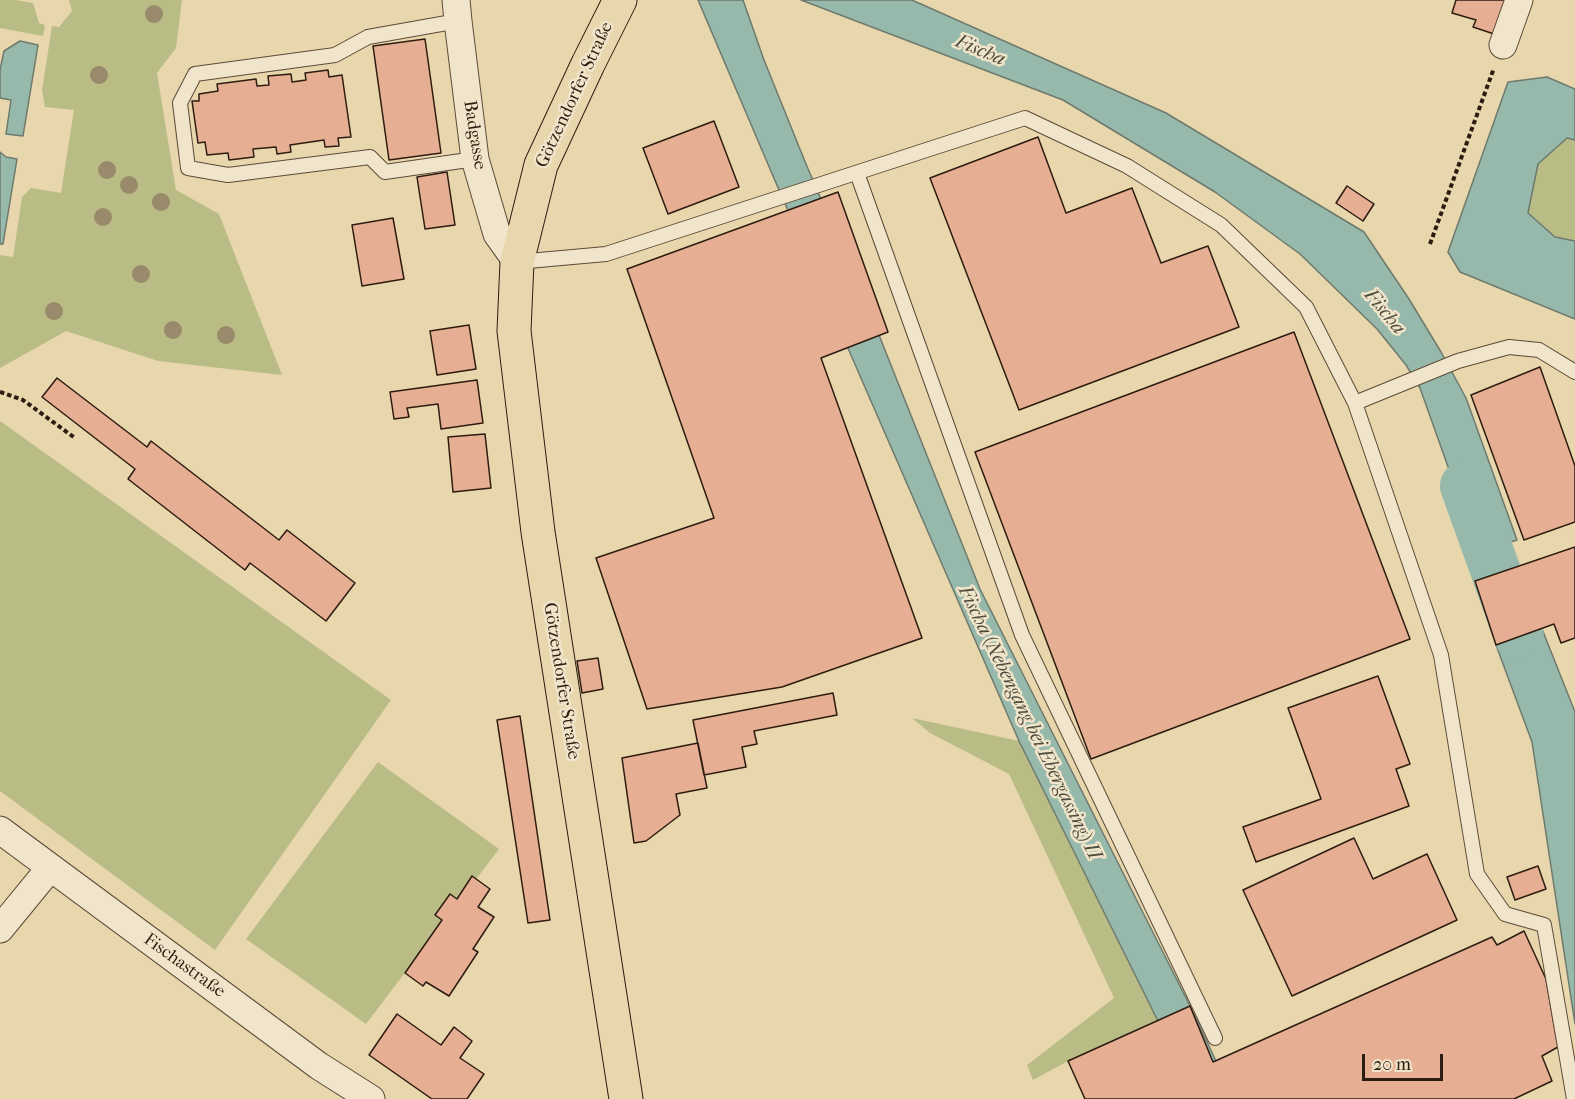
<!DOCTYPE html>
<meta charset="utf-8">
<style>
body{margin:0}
#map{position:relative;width:1575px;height:1099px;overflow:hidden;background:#e8d6ad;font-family:"IM FELL French Canon",serif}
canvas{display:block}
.scale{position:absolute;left:1362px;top:1054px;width:81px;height:27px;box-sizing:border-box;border:3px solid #2d1c10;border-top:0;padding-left:8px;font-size:18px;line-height:21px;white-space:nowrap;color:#2d1c10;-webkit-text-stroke:4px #f0e4ca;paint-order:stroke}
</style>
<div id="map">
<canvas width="1575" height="1099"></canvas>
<div class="scale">20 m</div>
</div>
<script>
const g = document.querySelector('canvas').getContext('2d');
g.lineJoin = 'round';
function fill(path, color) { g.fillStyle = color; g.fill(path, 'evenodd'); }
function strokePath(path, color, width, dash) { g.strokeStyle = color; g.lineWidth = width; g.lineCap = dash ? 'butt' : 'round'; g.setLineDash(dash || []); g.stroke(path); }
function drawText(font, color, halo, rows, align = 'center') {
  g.font = font + ' "IM FELL French Canon",serif'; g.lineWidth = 5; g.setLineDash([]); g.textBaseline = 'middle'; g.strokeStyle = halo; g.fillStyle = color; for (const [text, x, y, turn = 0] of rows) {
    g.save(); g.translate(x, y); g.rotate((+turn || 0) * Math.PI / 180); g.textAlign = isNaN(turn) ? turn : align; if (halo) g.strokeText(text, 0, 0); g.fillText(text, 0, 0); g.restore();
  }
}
fill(new Path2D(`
 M0,0H16L33,3L39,23L45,25L43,36L0,28Z
 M69,0H182L176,48L157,73L176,190L219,214L282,375L158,361L66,331L0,368V255L13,257L22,197L31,188L61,193L74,110L45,107L42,90L52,26L59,27L72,11Z
 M1567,138L1575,140V241L1555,237L1528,214L1538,164Z
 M0,421L391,700L215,950L0,791Z
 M912,718L1019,741L1158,1021L1068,1061L1033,1080L1027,1065L1114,998L1009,774L930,733Z
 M378,762L499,849L366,1024L246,939Z`), '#babc86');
const water = new Path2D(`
 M698,0H743L764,60L806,164L879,335L980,589L1190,1006L1234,1099L1158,1021L1019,741L773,176Z
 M801,0H912L1166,113L1364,232L1409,299L1441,352L1466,398L1517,540L1488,549L1469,558L1462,538L1467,520L1420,388L1406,365L1377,329L1300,254L1215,192L1063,100Z
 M20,41L38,45L23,136L6,134L11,100L0,98V70L4,51Z
 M1547,77L1575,89V140L1567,138L1538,164L1528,213L1555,237L1575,241V319L1460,272L1448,252L1508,82Z
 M0,152L6,157L17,159L3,244H0Z
 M1542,629L1575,712V1024L1532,742L1496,645Z`);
fill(water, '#97b9ab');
strokePath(water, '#6d7a6d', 1.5);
strokePath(new Path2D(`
 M1465,486L1519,636`), '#97b9ab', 50);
const building = new Path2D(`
 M1456,0H1508L1497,35L1473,27L1476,20L1452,13Z
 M425,39L441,153L389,160L373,46Z
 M328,70L329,77L342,75L351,137L338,138L339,146L325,147L324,140L290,145L291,152L277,154L276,147L253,149L254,157L229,160L228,153L207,155L205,142L198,143L192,101H199V94L218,91L217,84L256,79L257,86L269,85L268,76L291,74L292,82L306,80L305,73Z
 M714,121L739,187L668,214L643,148Z
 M1038,137L1066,213L1132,188L1161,263L1208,246L1239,327L1019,410L930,178Z
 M447,172L455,225L425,229L417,177Z
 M1347,186L1374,204L1363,221L1336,203Z
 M838,192L888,332L821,358L922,638L782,687L647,709L596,558L714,518L627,269Z
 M393,218L404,279L362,286L352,225Z
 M469,325L476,369L437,375L430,331Z
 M1294,332L1410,639L1091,759L975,452Z
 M1540,367L1575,466V522L1524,540L1471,395Z
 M57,378L147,447L151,441L279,540L287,530L355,583L326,621L250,563L245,570L128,479L135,469L42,397Z
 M477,380L483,423L441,429L438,404L407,408L409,417L394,419L390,392Z
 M485,434L491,488L453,492L448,437Z
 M1575,547V638L1561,643L1554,624L1496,645L1475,581Z
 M598,658L603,689L582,693L577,661Z
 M1378,676L1410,764L1396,769L1409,806L1256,862L1243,827L1321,799L1288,708Z
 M833,693L837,715L754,731L757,744L742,747L746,767L704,775L693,720Z
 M520,716L550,920L528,923L497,720Z
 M698,743L707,788L676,794L680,815L646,841L634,843L622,758Z
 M1354,838L1373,879L1427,854L1457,920L1292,996L1243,890Z
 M1538,866L1546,889L1515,900L1507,877Z
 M472,876L490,889L478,907L494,917L473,949L478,952L449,996L426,982L423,986L405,973L442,920L435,915L450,894L457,899Z
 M1524,931L1546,979L1558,1047L1542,1056L1552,1081L1514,1099H1085L1068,1061L1190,1006L1213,1062L1492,937L1497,945Z
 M397,1014L441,1045L454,1027L472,1041L460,1058L484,1074L467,1099H432L369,1055Z`);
fill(building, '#e6ae92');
strokePath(building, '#2d1c10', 1.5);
const lane = new Path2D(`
 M458,21L368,37L335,55L195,74L180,103L188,168L228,175L370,157L385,172L475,159
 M857,173L1022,635L1215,1038
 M517,262L606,254L1025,118L1127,166L1221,225L1306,307L1355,403L1441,655L1477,874L1505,914L1544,925L1574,1099
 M1355,403L1458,361L1509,347L1539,350L1575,372`);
const street = new Path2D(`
 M456,0L458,21L475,159L497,234L517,262
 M1503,45L1519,0
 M0,830L319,1066L371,1099
 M0,929L50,868`);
const primary = new Path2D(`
 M620,0L588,64L541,165L517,262L514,331L538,532L626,1099`);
strokePath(lane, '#5c4a37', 16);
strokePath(street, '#5c4a37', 29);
strokePath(primary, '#2d1c10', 35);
strokePath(new Path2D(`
 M1430,244L1494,68
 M0,392L23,400L75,438`), '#2d1c10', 4, [4.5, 3]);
strokePath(lane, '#f0e4ca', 14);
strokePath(street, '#f0e4ca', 27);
strokePath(primary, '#e8d6ad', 33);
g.fillStyle = '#988a6a';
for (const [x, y] of [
 [154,14],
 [99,75],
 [107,170],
 [129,185],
 [161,202],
 [103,217],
 [141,274],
 [54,311],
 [173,330],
 [226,335]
]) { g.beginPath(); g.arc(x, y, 9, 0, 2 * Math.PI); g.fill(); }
drawText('18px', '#2d1c10', '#f0e4ca', [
 ["Götzendorfer Straße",575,95,-65],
 ["Badgasse",474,135,81],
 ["Götzendorfer Straße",561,681,81],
 ["Fischastraße",184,966,36]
]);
drawText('italic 20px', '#4d4b3e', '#f0e4ca', [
 ["Fischa",980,51,23],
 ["Fischa",1384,312,51],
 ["Fischa (Nebengang bei Ebergassing) II",1029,723,64]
]);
</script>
